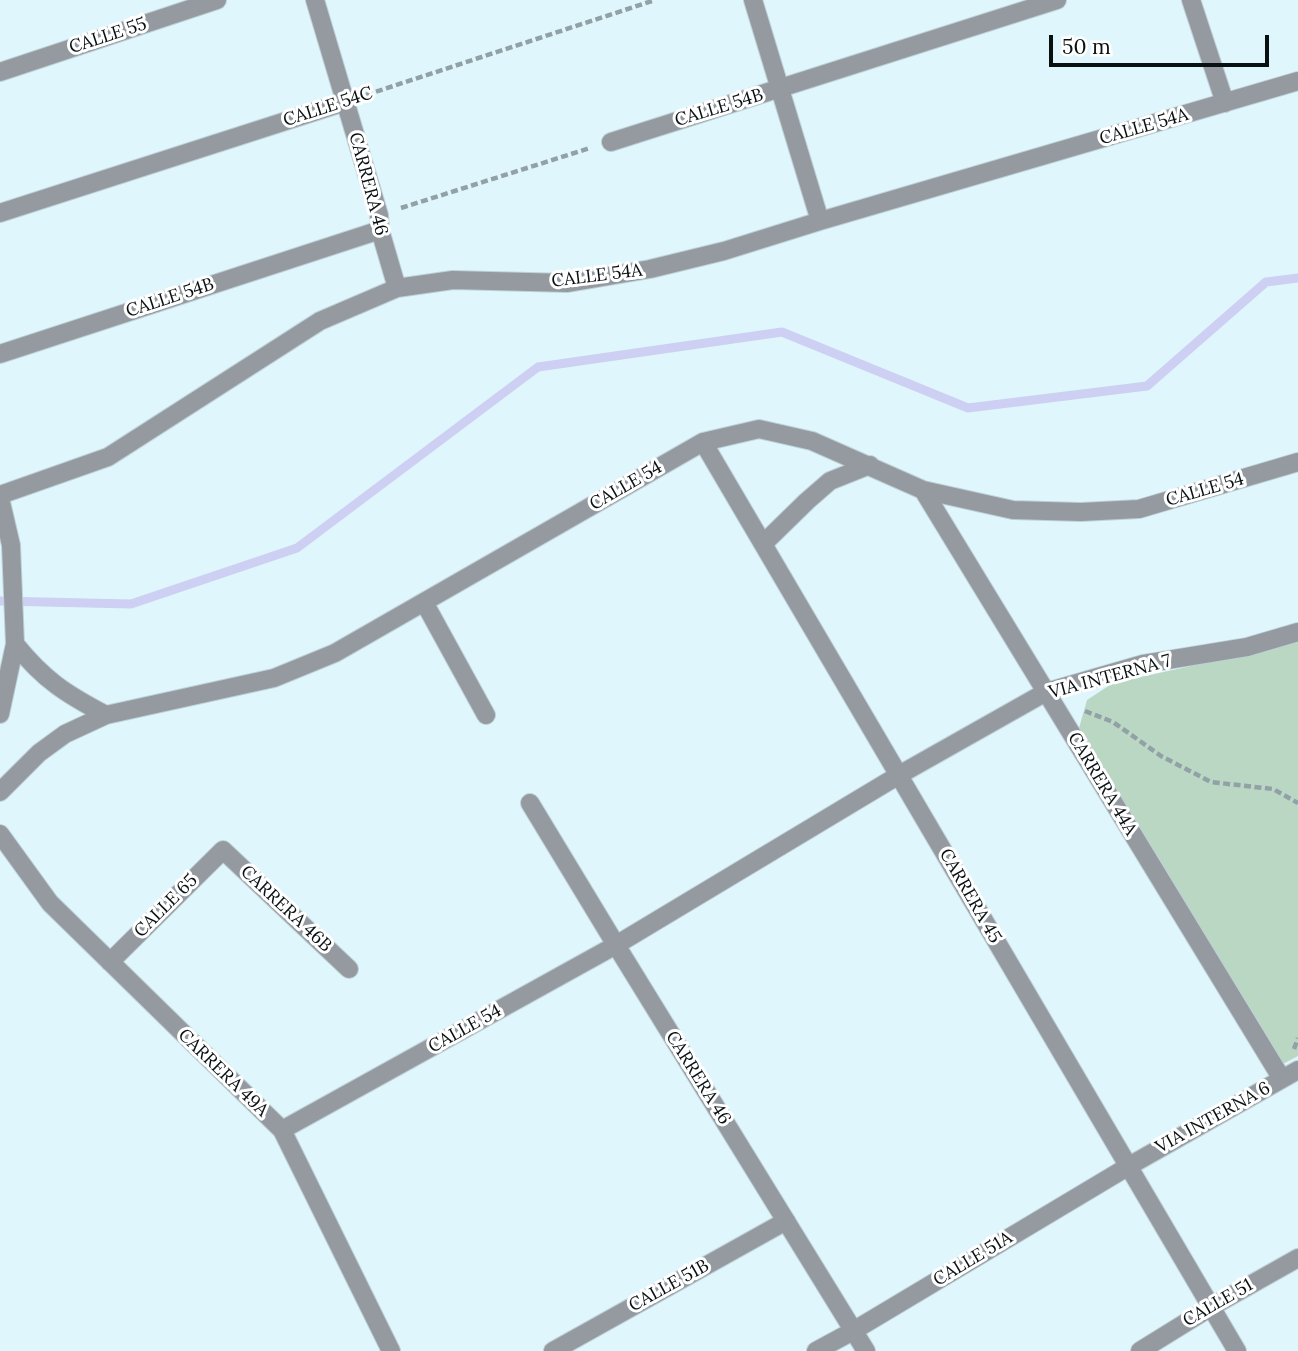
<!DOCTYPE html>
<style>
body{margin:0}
#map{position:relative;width:1298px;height:1351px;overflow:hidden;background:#e0f6fd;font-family:Lora,serif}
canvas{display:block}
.scale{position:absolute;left:1049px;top:35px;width:220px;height:32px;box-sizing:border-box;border:4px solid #091012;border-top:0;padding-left:9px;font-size:21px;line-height:24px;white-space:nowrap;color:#091012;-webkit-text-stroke:5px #fff;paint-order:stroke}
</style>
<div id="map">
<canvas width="1298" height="1351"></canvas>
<div class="scale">50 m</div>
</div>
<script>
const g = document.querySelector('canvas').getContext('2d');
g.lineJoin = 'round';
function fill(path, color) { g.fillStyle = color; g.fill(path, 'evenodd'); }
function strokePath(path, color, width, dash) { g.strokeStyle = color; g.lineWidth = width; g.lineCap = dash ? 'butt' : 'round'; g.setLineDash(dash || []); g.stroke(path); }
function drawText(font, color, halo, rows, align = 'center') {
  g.font = font + ' Lora,serif'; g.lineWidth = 6; g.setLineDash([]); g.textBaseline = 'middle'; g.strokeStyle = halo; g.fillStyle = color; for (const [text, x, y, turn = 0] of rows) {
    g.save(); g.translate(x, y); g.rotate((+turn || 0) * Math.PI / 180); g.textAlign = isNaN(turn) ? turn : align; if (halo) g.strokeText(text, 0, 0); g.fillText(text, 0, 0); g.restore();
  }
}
fill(new Path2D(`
 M1298,638V1056L1283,1064L1079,728L1087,700L1113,683L1237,656Z`), '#bad7c4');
strokePath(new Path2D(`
 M0,601L131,604L297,548L538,367L782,332L968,408L1147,386L1266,282L1298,278`), '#cdd0f2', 9);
const pedestrian = new Path2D(`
 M110,962L223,850L349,969
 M553,1351L786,1221`);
const minor = new Path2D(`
 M315,0L379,215L380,230L397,288
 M753,0L820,221
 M1191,0L1225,103
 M0,72L217,0
 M611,142L1057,0
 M0,213L345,102
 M0,354L380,230
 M703,442L1237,1351
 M923,490L1282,1079
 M0,495L108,457L320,321L397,288L453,280L568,283L650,269L724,251L820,221L1298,81
 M0,498L11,545L15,644L0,714
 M763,544L807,501L830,481L870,465
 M424,602L486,715
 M15,644C44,680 66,694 106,715
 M0,792L39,753L65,734L106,715L274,678L335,653L703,442L759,429L812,441L923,490L1013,510L1081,512L1139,509L1298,462
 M530,803L616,945L866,1351
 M0,834L50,903L282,1130L391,1351
 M282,1130L616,945L899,775L1046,692L1143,664L1247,647L1298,632
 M816,1351L853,1331L1129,1166L1298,1070
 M1140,1351L1211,1307L1298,1258`);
strokePath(pedestrian, '#bed1d7', 20);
strokePath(minor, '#bed1d7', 20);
strokePath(new Path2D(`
 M366,95L655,0
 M401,208L590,148
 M1085,711L1113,722L1161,756L1211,782L1273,789L1298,803
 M1294,1049L1298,1038`), '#91a1a6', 4.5, [7, 3.5]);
strokePath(pedestrian, '#949aa0', 18);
strokePath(minor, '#949aa0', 18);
drawText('18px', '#091012', '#fff', [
 ["CALLE 55",108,36,-18],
 ["CALLE 54C",328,107,-18],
 ["CALLE 54B",719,108,-17],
 ["CALLE 54A",1144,127,-16],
 ["CARRERA 46",368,184,75],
 ["CALLE 54A",597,276,-7],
 ["CALLE 54B",170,298,-18],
 ["CALLE 54",626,486,-30],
 ["CALLE 54",1205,490,-16],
 ["VIA INTERNA 7",1110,677,-15],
 ["CARRERA 44A",1102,784,59],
 ["CARRERA 45",970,896,60],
 ["CALLE 65",166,906,-45],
 ["CARRERA 46B",286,909,43],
 ["CALLE 54",465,1029,-29],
 ["CARRERA 49A",223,1073,44],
 ["CARRERA 46",698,1078,58],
 ["VIA INTERNA 6",1213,1118,-29],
 ["CALLE 51A",973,1259,-31],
 ["CALLE 51B",669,1286,-29],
 ["CALLE 51",1218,1303,-30]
]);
</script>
